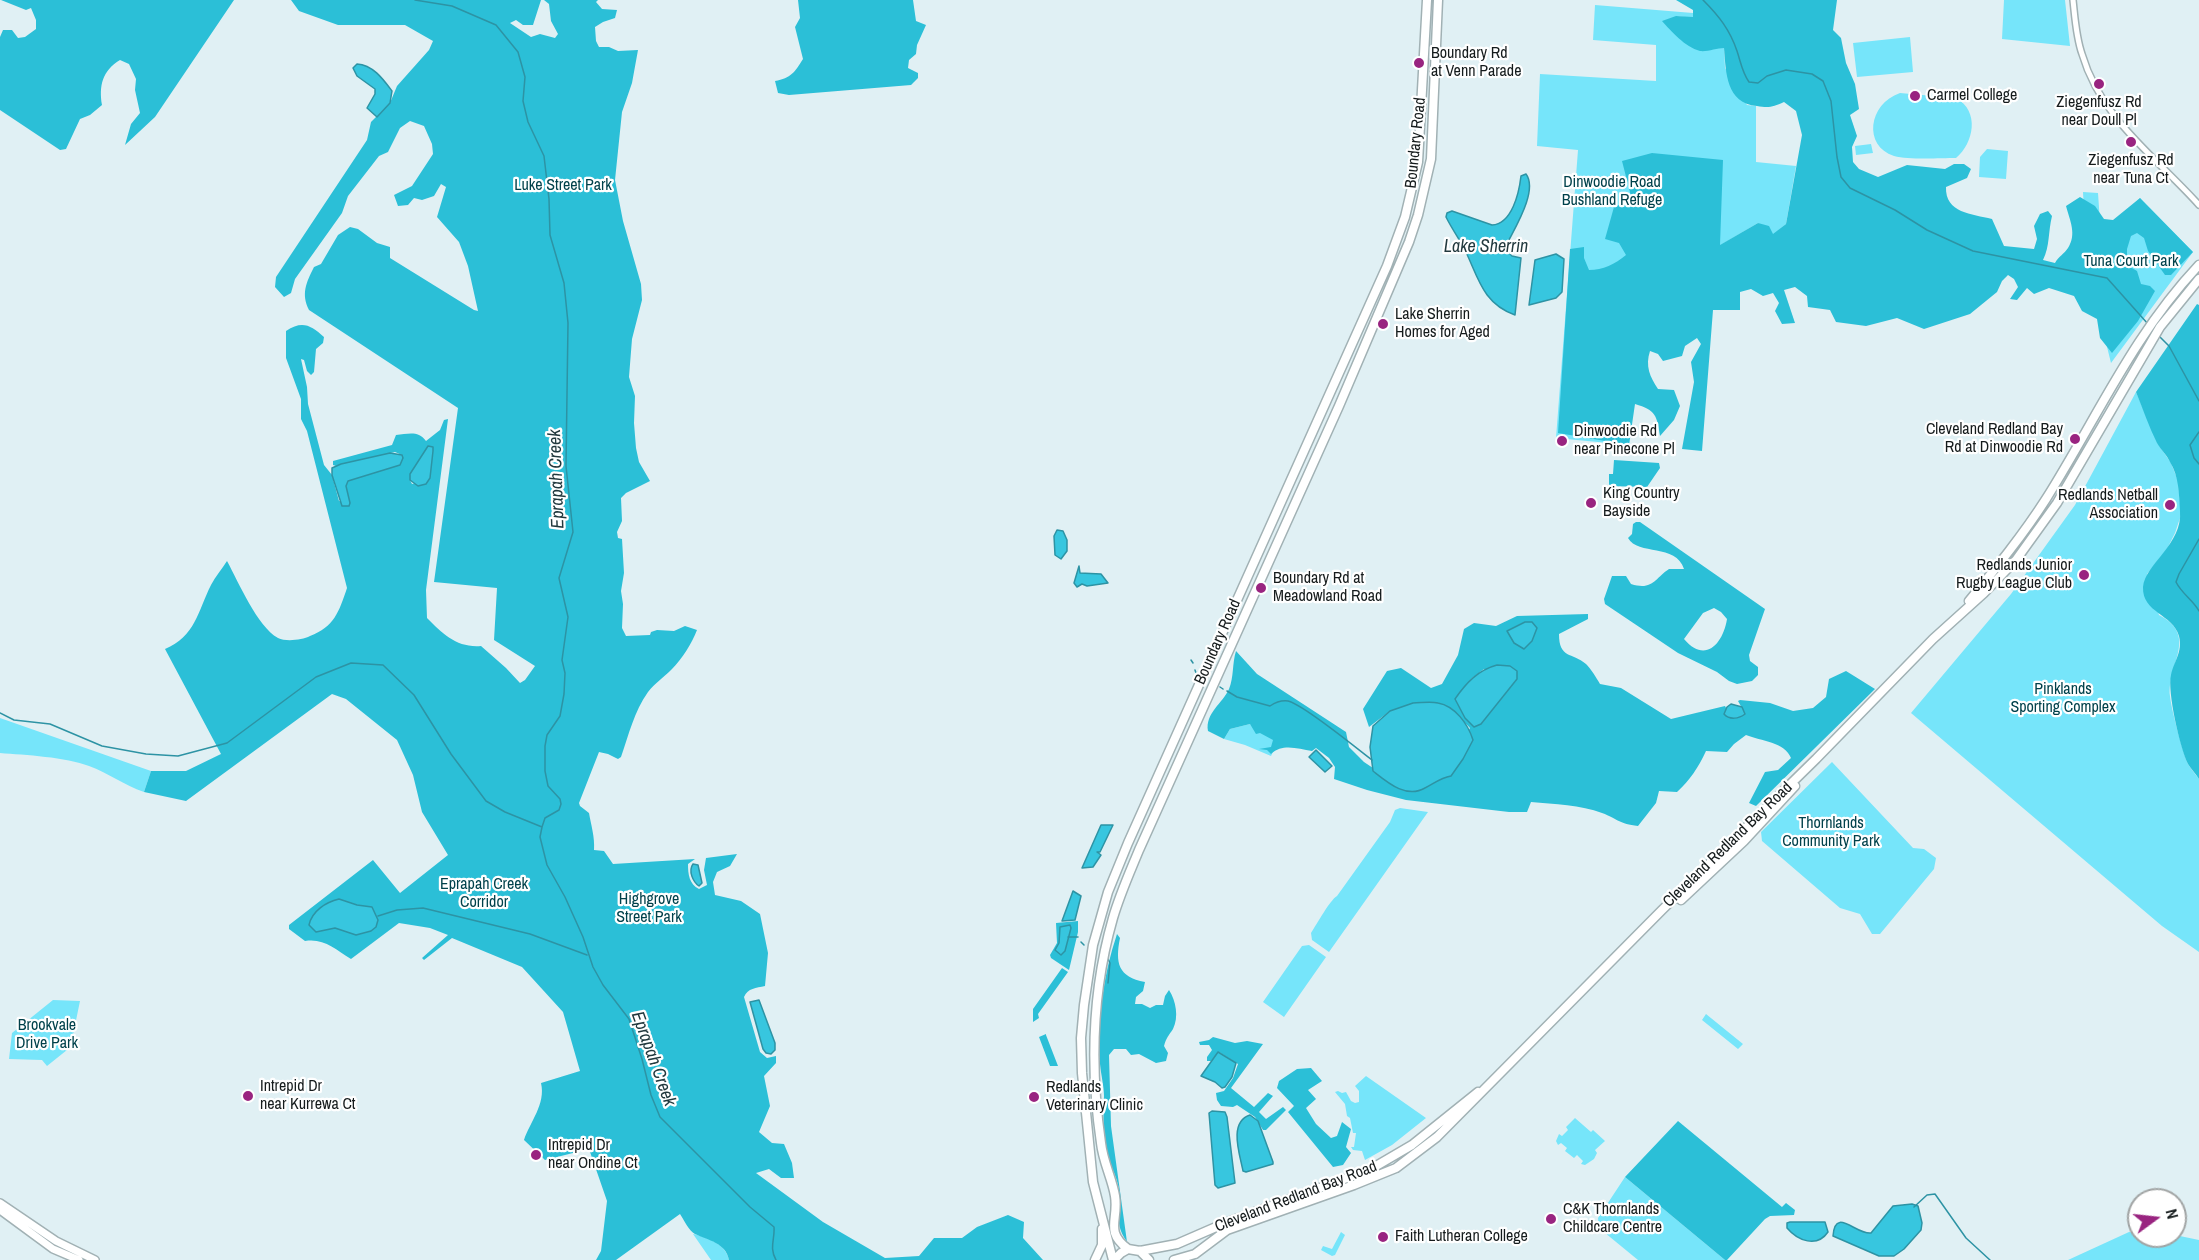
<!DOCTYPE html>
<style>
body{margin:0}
#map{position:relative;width:2199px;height:1260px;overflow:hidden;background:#e0f0f4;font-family:"Archivo Narrow",sans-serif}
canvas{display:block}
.north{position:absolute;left:2127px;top:1188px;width:60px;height:60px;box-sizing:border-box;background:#fff;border:2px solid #a1a4a4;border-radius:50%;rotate:75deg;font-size:16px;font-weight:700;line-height:24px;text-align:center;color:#151b1c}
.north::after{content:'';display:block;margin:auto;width:21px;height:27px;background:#992480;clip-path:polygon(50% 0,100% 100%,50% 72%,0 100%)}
</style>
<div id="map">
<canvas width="2199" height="1260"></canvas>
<div class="north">N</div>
</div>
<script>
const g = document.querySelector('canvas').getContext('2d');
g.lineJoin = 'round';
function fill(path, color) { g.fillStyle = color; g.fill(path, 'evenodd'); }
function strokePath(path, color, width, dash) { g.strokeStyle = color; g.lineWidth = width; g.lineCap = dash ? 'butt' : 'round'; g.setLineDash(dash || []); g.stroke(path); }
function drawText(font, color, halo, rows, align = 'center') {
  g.font = font + ' "Archivo Narrow",sans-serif'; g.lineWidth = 4.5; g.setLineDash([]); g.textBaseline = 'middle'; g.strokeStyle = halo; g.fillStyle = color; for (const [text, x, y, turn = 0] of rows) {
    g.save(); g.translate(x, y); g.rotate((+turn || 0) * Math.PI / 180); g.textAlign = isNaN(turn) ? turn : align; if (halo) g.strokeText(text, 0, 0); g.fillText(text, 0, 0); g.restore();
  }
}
fill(new Path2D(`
 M2004,0H2065L2070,46L2002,39Z
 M1595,5L1693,13V18L1676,16L1724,47L1725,68L1747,105L1756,106V162L1796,166L1786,224L1773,235L1758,223L1719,246L1653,153L1629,445L1556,438L1578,150L1537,146L1540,74L1656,81V45L1593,40Z
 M1910,37L1913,72L1857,77L1853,43Z
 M1900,93L1956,98C1980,111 1974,143 1956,158C1940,158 1909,160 1894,156C1863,146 1868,104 1900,93Z
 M1871,144L1873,153L1856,155L1855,146Z
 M1987,149L2008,151L2006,179L1979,177L1980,157Z
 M2083,192L2098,193L2100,222H2117L2140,198L2193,252L2111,363L2087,266Z
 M2136,392L2158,444L2171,463L2178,481L2181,515L2175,533L2167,549L2147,574L2159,615C2199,636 2167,664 2170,696C2171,708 2183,753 2188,764C2191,769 2195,774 2199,779V952L2162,926L1911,713L2011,594L2075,505Z
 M0,718L151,771L144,792C124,785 108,773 89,766C66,757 25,755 0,753Z
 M1250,724L1278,741L1271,756L1245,745L1224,739L1230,729Z
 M1832,762L1913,848L1924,849L1936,858L1934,869L1880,934H1872L1860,914L1840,908L1762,841L1761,832Z
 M1400,808L1428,812L1329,952L1312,940L1311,933C1317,924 1330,900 1337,896L1390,822L1395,810Z
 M1309,945L1326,957L1284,1017L1263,1002L1302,946Z
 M53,1000L80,1001L73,1035L77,1042L47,1066L42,1060L9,1059L12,1033Z
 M1706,1014L1743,1044L1738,1049L1702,1020Z
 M1366,1076L1426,1118L1392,1145L1365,1160L1362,1151L1353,1150L1351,1147H1354L1356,1133H1353L1350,1118L1347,1116L1345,1104L1335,1092L1338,1091L1342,1093L1346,1092L1351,1101L1355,1103L1359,1102V1091L1355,1086Z
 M1575,1118L1591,1132L1593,1130L1605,1141L1595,1150L1597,1153L1594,1159L1585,1165L1581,1164L1583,1161L1577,1155L1574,1158L1565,1151L1567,1148L1561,1143L1558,1145L1556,1141L1559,1134L1562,1136L1568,1130L1566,1127Z
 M1625,1177L1725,1260H1638L1599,1228L1598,1218Z
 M1341,1232L1345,1235L1335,1255L1332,1256L1321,1250L1323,1246L1332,1249Z
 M2129,1232L2139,1233V1236L2175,1235L2199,1240V1260H2068Z
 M693,1234C707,1237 726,1244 729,1260H711Z`), '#76e5fa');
fill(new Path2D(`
 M1,0H234L155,117L125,145L131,124L140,113L135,90L136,79L129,64L120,60C102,71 99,86 102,105L90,115L80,119L66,149L60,150L0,110V37L3,30H12L18,38L25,37L36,29V20L31,8L26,10Z
 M291,0H541L533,25H523L516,20L510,23L531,37L540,34L555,38L558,34L551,21L549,4L544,0H598L596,2L602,9L617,10L615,18L603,22L595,27L596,41L599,47H609L618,51L638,50L632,83L622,112L615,180L623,221L641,284L642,300L632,339L629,377L635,396L634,423L636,448L639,462L650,481L626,493L621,498L622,521L617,532L618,538L622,539L624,573L621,591L623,604L622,628L626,636L650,635L651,632L657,630L674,631L685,626L697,630C692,643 682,659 672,669C664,677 655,683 648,692C634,712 629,734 621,757L618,759L608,754L599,752L579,803L580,806L589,813C591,825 595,837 594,850L604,851L613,864L695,859L688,864C688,874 689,884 699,889L707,885L704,870L706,858L737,854L730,866L717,872L713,882L715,895L741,901L760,914L768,953L765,986C756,988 748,988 744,997L760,1052L767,1058L776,1056V1063L764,1076L770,1106L759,1132L772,1143L784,1144L792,1163L794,1178H781L769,1169L756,1173L823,1222L885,1258L919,1256L934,1238H962L977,1227L1008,1215L1024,1222L1023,1238L1043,1260H729C726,1243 708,1240 695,1234C689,1231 684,1220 680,1214L616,1260H596L601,1251L607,1201L589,1149L545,1160L524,1140C530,1122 546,1104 541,1083L580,1071L563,1012L522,967L452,938L424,960L422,958L448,935L430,928L399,923L351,959C335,949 324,938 305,941L289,929V925L373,860L400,893L448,855L422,812L413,775L397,740L346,699L332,694L186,801L144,792L151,771H186L221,754L165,649C195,637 198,611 211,585C215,577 222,569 227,561C239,583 257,626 278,638C286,642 302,640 310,636C334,627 339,612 347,588L307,431L301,419V399L286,358V331C302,320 311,325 324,337L323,343L316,349L314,372L311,375L307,371L304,360L301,359L307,387L308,404L324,465L332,475L339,501L350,503L346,486L348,481L403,458L402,455L395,452L336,466L333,465V461L392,445L396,435C408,434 418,430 426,441L440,430L444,420L448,419L426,590L427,618C443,634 457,648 481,646L506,668L520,683L525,680L535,666L494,640L497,588L434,582L458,408L309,310C301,294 306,283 314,267L321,264L338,235L350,227L358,229L377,243L390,247V258L474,310L478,311L468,266L459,242L437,217L446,187L441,184L434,196L422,200L414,198L408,205L398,206L394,195L412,186L433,154L432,144L424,126L410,121L400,128L388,152L379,156L348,196L342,213L295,279L291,293L284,297L275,287L276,277L367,140L371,122L390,103L397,86L429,50L433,41L405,25H338L299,11ZM433,447L430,478L412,484L410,480C412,467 423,456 433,447Z
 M798,0H913L916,21L926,25L917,45L916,54L909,60L908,68L918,73V78L911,85L789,95L778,93L775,81C791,78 795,72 803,59L795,27L800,18Z
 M1676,0H1837L1833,30L1841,38L1846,63L1855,84L1859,109L1850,115L1857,136L1852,147L1853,162L1859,169L1878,177L1907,165L1945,169L1954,164H1964L1971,169L1967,178L1946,187C1945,213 1972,214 1992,219L2004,246L2034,249L2037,239L2034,226L2040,214L2048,211L2052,216C2048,232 2050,246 2043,260L2055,263C2059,256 2064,254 2068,248C2077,234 2070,221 2066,206L2080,197L2095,206L2104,219L2113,220L2140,198L2193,252L2171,275H2165L2148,251L2144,238L2137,233L2131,236L2127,249V265L2137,271L2141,284L2150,286L2155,291L2138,321L2112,353L2100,338L2097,319L2082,311L2074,296L2049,288L2034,294L2027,288L2017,300L2010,299L2018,287L2014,279L2008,275L2002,281L1997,292L1970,314L1924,329L1897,318L1866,326L1836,322L1830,310L1808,307L1807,296L1795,287L1784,290L1795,323L1782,324L1775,311L1779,303L1773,293L1763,296L1751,289L1740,292V310H1713L1702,451L1682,449L1694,382L1691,362L1701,344L1697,338L1685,346L1682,356L1663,361L1658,354L1650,351C1645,366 1650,377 1658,389L1674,390L1680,406L1674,420L1660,436C1657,416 1656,410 1635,404L1629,445L1558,433L1570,249L1584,247V258L1589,270C1603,270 1615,264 1626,255L1619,243L1605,239L1614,207L1632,200L1622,161L1652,153L1723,160L1720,245L1758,223L1769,226L1773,234L1786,224L1802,135L1796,111L1784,102C1773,107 1769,108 1757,106C1726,103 1726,73 1724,48C1717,48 1707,52 1700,51C1685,47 1671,31 1662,21L1676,16L1693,17V10Z
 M2197,304L2199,305V779C2196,774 2191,769 2188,764C2180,748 2167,691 2171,675C2174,661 2183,652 2179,636C2173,614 2142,613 2143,587C2145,564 2183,544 2180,511C2179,494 2179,476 2170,462C2167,455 2161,450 2157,443C2149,427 2143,409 2136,392Z
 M1614,460L1659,463L1660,468L1647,487L1609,486V474H1613Z
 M1636,522H1640L1765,609L1749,655L1750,661L1758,667V675L1752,681L1737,684L1729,681L1717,672L1678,653L1605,604L1604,599L1612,576H1626L1631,584C1653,591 1655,578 1669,569H1684C1676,543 1638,556 1628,538L1632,534L1633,524ZM1714,608L1721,612L1727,619C1723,644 1705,664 1684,639L1703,613Z
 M1588,614V619L1559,634C1559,659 1572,652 1586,664C1591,669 1596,677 1600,684L1621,688L1671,719L1725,706L1731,717L1736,718L1743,710L1738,701L1740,700L1770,703L1793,711L1813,708L1826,697L1829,679L1846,671L1875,689L1756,806L1749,803L1765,772L1778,770L1791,758C1785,742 1761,741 1746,735L1734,744L1727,752L1706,751C1698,768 1690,780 1677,792L1659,791L1656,803L1638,826C1619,824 1618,819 1602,813C1581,805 1554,804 1531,802L1527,812H1509L1406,800L1367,790L1334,779L1335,767L1329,758L1316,748L1312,751C1298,749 1283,743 1271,754L1267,750L1259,749L1271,747L1273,740L1260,733L1256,734L1250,724L1230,729L1224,739L1208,731C1205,713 1223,703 1229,689C1234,677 1232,664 1236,651L1257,674L1346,732L1349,747L1364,762L1373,768V771L1424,789L1441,778L1470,728L1451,708L1390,711L1369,727L1363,709L1387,671L1401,668L1431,688L1442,684L1458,655L1464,629L1474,623L1496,626L1517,616ZM1484,669L1517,679L1481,724L1474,727L1465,718L1455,699L1472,678Z
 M1078,921V932L1069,970L1051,958L1050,955L1057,943L1056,923Z
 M1117,934L1120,938C1115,963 1118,977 1145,982L1143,991L1136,997L1135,1004H1142L1150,1008L1156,1005H1163L1165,996L1169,990C1176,1001 1179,1017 1173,1029C1169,1035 1166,1038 1164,1046L1168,1053L1166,1061L1156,1063L1139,1054L1131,1055L1126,1049H1114L1109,1055L1111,1126L1127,1242C1111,1219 1124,1209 1118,1185C1116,1175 1110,1165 1107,1155C1103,1135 1103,1116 1104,1096C1104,1086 1101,1075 1100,1064C1097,1020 1103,976 1117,934Z
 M1062,968L1068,972L1038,1014L1039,1018L1033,1022V1009Z
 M1046,1034V1035L1058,1066H1050L1039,1037Z
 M1213,1037L1235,1043L1247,1041L1263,1044L1231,1088L1254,1107L1268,1093L1273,1096L1259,1112L1266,1119L1283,1107L1286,1110L1266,1130H1263L1255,1117L1237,1105L1233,1107L1221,1106L1217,1100L1216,1093L1224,1091L1233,1078L1238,1064L1219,1052L1211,1061H1207V1057L1212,1050L1209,1045H1200L1199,1042L1209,1040Z
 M1311,1068L1322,1081L1308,1090L1316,1099L1306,1108L1316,1124L1331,1138L1337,1136L1342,1122L1351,1129L1346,1147L1351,1153L1343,1165L1333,1167L1288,1112L1294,1106L1277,1088L1279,1081L1297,1069Z
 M1678,1121L1782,1207L1786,1203L1795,1210L1794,1215L1770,1216L1765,1219L1727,1260H1725L1625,1177Z`), '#2bbfd7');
const water = new Path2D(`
 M357,64C373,65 383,79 392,91L390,103L377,117L367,108L375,94V89L357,76L353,68Z
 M1526,174C1538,190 1516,226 1508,242V252L1512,256L1521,258L1515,315C1481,303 1478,275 1463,246C1457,236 1451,227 1446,217L1447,213L1452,211L1492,225C1512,224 1519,193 1521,176Z
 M1556,254L1564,259L1562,292L1556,298L1529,305L1535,260Z
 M428,446L433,447V451L430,478L426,484L418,486L410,480V474Z
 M390,453L402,455L403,458L400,465L348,481L346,486L350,503L349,506H342L332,475V468L341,464Z
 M1057,530L1063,531L1067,540V551L1061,559L1055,555L1054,536Z
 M1079,566L1080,573L1101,574L1108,583L1087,586L1082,584L1077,587L1074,583Z
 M1525,622H1532L1537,628L1532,641L1524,649L1514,643L1507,631Z
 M1497,665L1510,666L1517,671V679L1481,724L1474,727L1465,718L1455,699C1466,683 1478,670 1497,665Z
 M1413,703C1421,703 1430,701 1438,703C1455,706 1468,724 1473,740L1463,759L1451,776C1440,778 1435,783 1425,788C1406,799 1387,782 1373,771L1370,747L1373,726L1390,711Z
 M1731,704L1742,707L1745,714C1739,719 1729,720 1724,714L1727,707Z
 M1316,750L1332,766L1325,772L1309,757Z
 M1101,825H1113L1100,852H1097L1101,855L1093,867L1082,868Z
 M693,864L698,865L702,883L699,886C693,882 688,871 693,864Z
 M1073,891L1081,896L1075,920L1062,921Z
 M339,899L357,905L372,907L378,920L376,927L371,931L356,935L335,928L316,932L309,925C312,911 326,902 339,899Z
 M1070,925L1071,928L1065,951L1061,955L1055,950L1059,943L1060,927Z
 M759,1000L775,1043V1050L771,1054L766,1053L763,1049L750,1002Z
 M1218,1052L1236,1063L1232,1077L1225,1087L1222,1088L1215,1082L1201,1076Z
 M1212,1111L1225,1112L1227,1117L1235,1183L1218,1188L1215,1185L1209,1113Z
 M1250,1115L1258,1121L1273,1162V1164L1246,1172L1243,1171C1240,1155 1228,1122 1250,1115Z
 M1912,1204L1918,1206L1922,1223L1921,1230L1904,1249L1894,1256H1879L1833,1236C1835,1206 1856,1235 1871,1233L1893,1206Z
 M1790,1222H1825L1828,1232C1817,1248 1798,1241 1787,1228V1223Z`);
fill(water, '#37c6df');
strokePath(water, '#2d93a4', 1.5);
strokePath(new Path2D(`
 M415,0L452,6L496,25L518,52L525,77L523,101L528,122L544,156L549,199L550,235L564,283L568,323L566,466L573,532L559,578L568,617L562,660L565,673L564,694L560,716L547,735L545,746V771L548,786L560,799L561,804L559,810L545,818L542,827L540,837L547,865L565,897L583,937L593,967L603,985L629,1019L642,1059L651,1095L660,1117L750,1207L774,1227C775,1239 769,1248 776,1260
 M1703,0C1719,16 1730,30 1737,51C1741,63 1742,72 1749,82L1758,83L1767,76L1786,70L1812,74L1823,81L1831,101L1837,157L1841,177L1850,188L1895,210L1927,230L1973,251L2107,278L2148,324
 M2160,337L2169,346L2199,401
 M2199,432L2190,445L2194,458L2199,464
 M2199,539L2179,574L2176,582C2182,594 2193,600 2199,611
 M1191,660L1193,663
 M1195,670L1196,673
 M1220,687L1223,689
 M1227,691L1237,697L1270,706C1276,702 1281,700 1288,701C1303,704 1356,748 1372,760
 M0,713L14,720L50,724L102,746L146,754L178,756L227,743L316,677L351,663L383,665L414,695L451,754L486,801L505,812L542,827
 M378,916L397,910L423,908L530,934L587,955
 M1068,937H1078
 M1081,942L1084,945
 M1108,983L1110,963L1108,959
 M1914,1207L1927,1195L1935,1194L1966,1238L1990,1260`), '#2d93a4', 1.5);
const minor = new Path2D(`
 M2073,0C2075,18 2076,37 2082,54C2101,119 2156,157 2199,205`);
const major = new Path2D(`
 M0,1203L56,1241L95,1260
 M0,1210L53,1249L79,1260`);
const highway = new Path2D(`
 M1969,601C1996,568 2023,535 2046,499C2097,418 2133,335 2199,265
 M1681,900L1744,841L1795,786
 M1128,1249C1104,1231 1119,1220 1115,1196C1112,1178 1103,1162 1101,1143C1090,1068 1092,991 1113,918C1120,894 1130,872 1139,850L1339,406L1409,242L1418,215L1431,159L1438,0
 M1140,1251L1149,1260
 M1095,1260L1102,1245V1229
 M1113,1260L1093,1182L1082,1073L1081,1038L1084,1005L1093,945L1108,892L1128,843L1387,266L1405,217L1418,162L1427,0
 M1114,1260L1121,1253L1128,1249L1140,1251L1177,1244L1223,1224L1371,1169L1412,1145L1478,1092
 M1174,1260L1195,1254L1227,1230L1354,1185L1396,1168L1437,1137L1662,910L1816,759L1933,639L1984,593L2016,560L2057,503L2160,327L2199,279`);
strokePath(minor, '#a1b1b4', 8);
strokePath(major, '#a1b1b4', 10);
strokePath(highway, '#a1b1b4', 11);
strokePath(minor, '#fff', 5);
strokePath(major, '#fff', 7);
strokePath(highway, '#fff', 8);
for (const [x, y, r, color] of [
 [1419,63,6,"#992480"],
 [2099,84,6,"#992480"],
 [1915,96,6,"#992480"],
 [2131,142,6,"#992480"],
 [1383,324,6,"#992480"],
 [2075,439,6,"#992480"],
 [1562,441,6,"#992480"],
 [1591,503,6,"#992480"],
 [2170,505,6,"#992480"],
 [2084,575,6,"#992480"],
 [1261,588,6,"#992480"],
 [248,1096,6,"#992480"],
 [1034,1097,6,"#992480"],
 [536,1155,6,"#992480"],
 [1551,1219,6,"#992480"],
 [1383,1237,6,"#992480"]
]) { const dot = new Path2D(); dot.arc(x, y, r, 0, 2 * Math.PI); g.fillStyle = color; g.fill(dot); strokePath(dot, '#fff', 2); }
drawText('16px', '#151b1c', '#fff', [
 ["Boundary Rd",1431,54],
 ["at Venn Parade",1431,72],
 ["Carmel College",1927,96],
 ["Ziegenfusz Rd",2099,103,"center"],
 ["near Doull Pl",2099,121,"center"],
 ["Ziegenfusz Rd",2131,161,"center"],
 ["near Tuna Ct",2131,179,"center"],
 ["Lake Sherrin",1395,315],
 ["Homes for Aged",1395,333],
 ["Cleveland Redland Bay",2063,430,"right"],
 ["Rd at Dinwoodie Rd",2063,448,"right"],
 ["Dinwoodie Rd",1574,432],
 ["near Pinecone Pl",1574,450],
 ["King Country",1603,494],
 ["Bayside",1603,512],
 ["Redlands Netball",2158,496,"right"],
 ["Association",2158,514,"right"],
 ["Redlands Junior",2072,566,"right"],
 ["Rugby League Club",2072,584,"right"],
 ["Boundary Rd at",1273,579],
 ["Meadowland Road",1273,597],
 ["Intrepid Dr",260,1087],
 ["near Kurrewa Ct",260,1105],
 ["Redlands",1046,1088],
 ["Veterinary Clinic",1046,1106],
 ["Intrepid Dr",548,1146],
 ["near Ondine Ct",548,1164],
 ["C&K Thornlands",1563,1210],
 ["Childcare Centre",1563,1228],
 ["Faith Lutheran College",1395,1237]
], 'left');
drawText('16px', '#151b1c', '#fff', [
 ["Boundary Road",1416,143,-84],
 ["Boundary Road",1218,642,-66],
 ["Cleveland Redland Bay Road",1728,845,-44],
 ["Cleveland Redland Bay Road",1296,1197,-21]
]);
drawText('16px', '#00414b', '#fff', [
 ["Dinwoodie Road",1612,183],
 ["Bushland Refuge",1612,201],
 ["Luke Street Park",563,186],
 ["Tuna Court Park",2131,262],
 ["Pinklands",2063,690],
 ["Sporting Complex",2063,708],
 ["Thornlands",1831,824],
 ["Community Park",1831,842],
 ["Eprapah Creek",484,885],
 ["Corridor",484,903],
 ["Highgrove",649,900],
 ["Street Park",649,918],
 ["Brookvale",47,1026],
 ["Drive Park",47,1044]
]);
drawText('italic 18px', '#22393e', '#fff', [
 ["Lake Sherrin",1486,247],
 ["Eprapah Creek",557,479,-92],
 ["Eprapah Creek",653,1059,70]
]);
</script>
